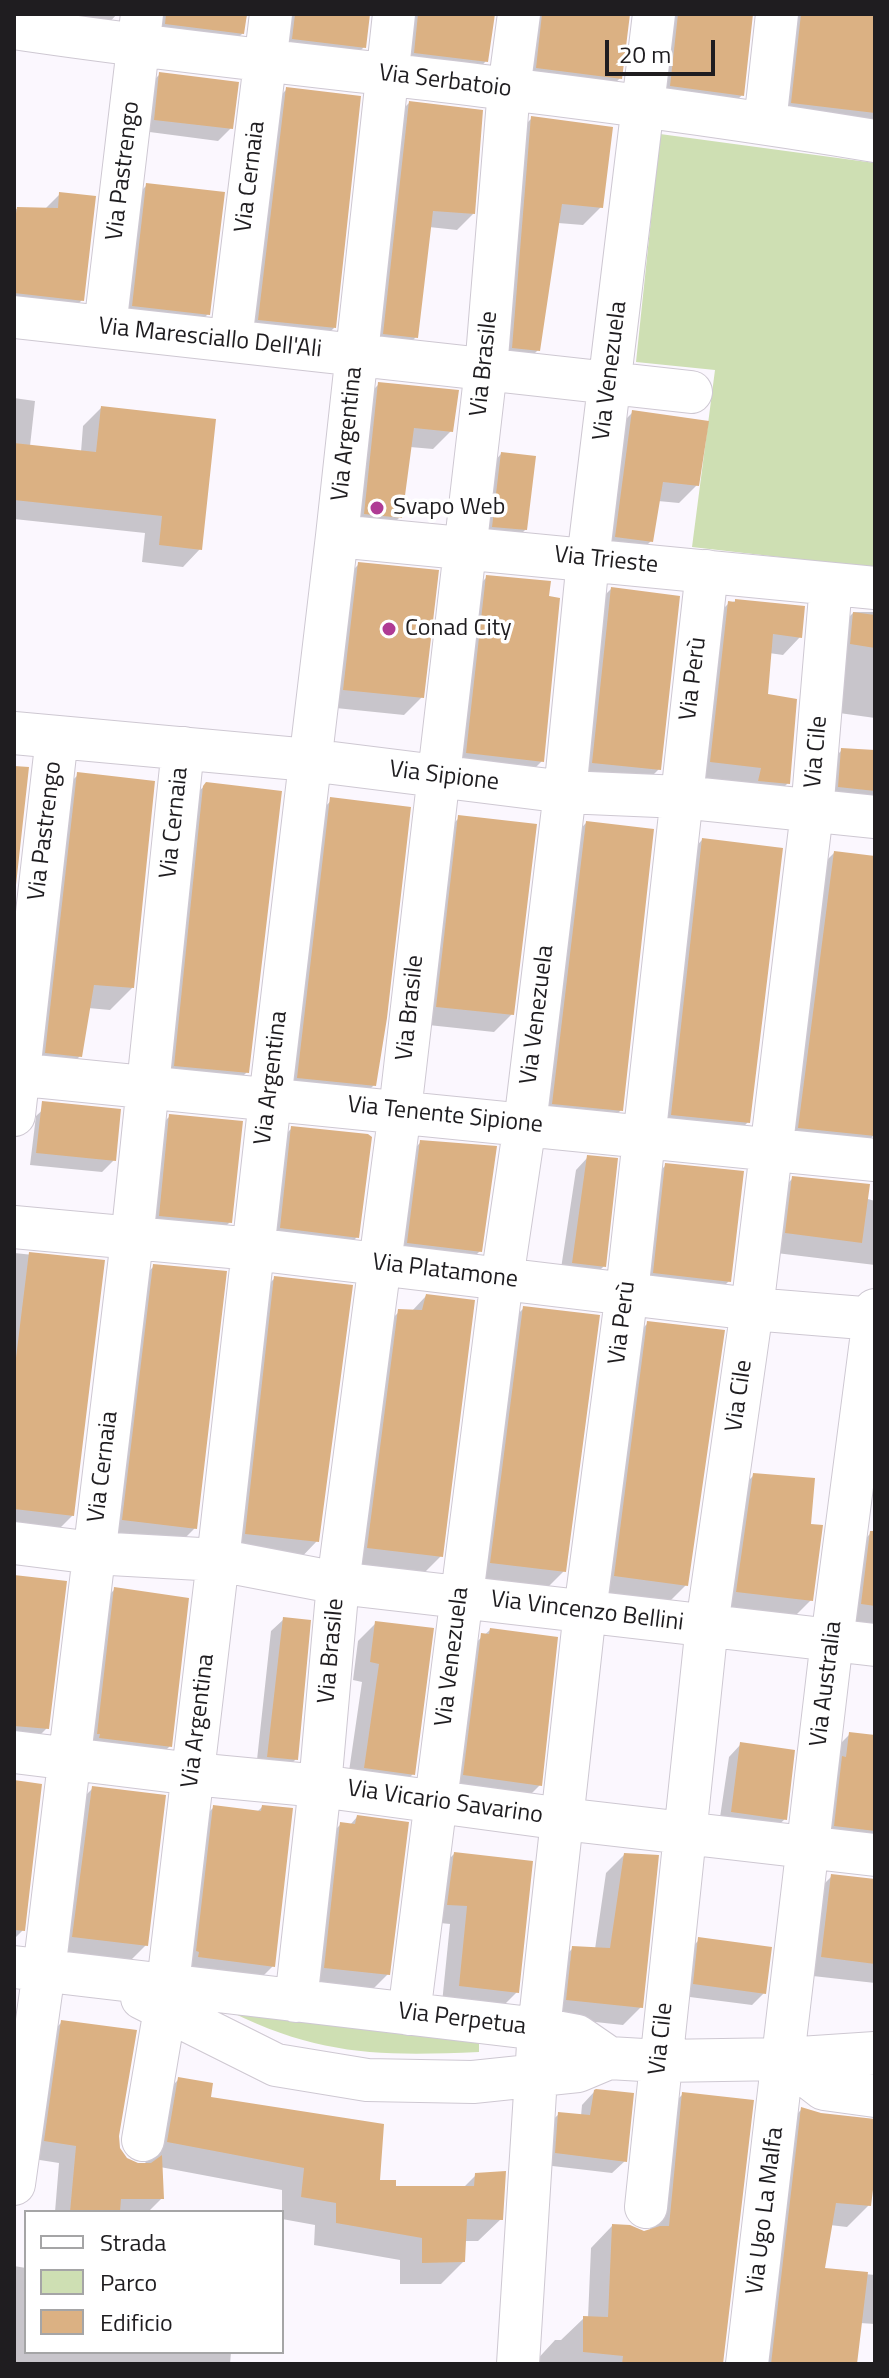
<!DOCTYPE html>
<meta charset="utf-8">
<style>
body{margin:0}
#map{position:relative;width:889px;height:2378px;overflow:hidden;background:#fbf7fe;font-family:"Titillium Web",sans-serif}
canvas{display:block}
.frame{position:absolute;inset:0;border:16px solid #1f1d20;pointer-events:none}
.legend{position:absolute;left:24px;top:2210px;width:260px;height:144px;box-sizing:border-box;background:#fff;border:2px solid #a5a5a6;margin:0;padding:10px 14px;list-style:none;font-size:24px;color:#1f1d20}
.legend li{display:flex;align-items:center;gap:16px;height:40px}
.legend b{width:40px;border:2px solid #a5a5a6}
.scale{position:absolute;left:605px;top:40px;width:110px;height:36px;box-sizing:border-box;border:4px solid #1f1d20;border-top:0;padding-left:10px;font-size:24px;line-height:28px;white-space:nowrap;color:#1f1d20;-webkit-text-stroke:6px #fff;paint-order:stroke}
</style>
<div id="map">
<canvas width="889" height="2378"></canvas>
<div class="frame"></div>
<ul class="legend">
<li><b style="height:10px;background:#fff"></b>Strada</li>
<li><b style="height:22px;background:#cedfb3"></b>Parco</li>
<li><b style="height:22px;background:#dbb183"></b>Edificio</li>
</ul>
<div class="scale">20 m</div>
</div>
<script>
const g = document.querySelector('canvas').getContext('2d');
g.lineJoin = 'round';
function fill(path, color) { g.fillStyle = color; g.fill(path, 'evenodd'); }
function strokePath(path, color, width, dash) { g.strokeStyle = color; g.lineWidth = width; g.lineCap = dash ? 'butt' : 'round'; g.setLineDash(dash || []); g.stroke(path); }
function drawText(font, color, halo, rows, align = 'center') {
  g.font = font + ' "Titillium Web",sans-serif'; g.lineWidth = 7; g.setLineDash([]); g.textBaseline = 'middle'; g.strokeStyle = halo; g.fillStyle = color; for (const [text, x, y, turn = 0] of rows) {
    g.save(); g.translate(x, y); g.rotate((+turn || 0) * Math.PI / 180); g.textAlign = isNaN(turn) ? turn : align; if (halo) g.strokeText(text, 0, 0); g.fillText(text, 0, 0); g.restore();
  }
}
fill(new Path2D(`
 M660,134L875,163V568L692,547L715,370L636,362Z
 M231,2012L479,2042V2052C381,2056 321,2056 231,2012Z`), '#cedfb3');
fill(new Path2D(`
 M14,14H117L97,36Z
 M139,14H247L243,33L224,51L147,42Z
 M268,14H368L364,47L346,65L275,57Z
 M391,14H493L486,61L468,80L396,71Z
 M524,14H628L620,78L601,98L518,87Z
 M656,14H751L742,95L723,115L651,104Z
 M773,14H875V133L773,122Z
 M160,74L231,128L218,141L142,131L148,86Z
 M287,89L334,328L311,350L236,342L264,112Z
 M409,103L473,214L457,230L429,227L416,337L400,353L368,349L393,119Z
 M532,118L601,207L583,225L558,223L538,350L520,368L495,365L514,136Z
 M147,185L208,314L190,332L115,323L129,203Z
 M60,194L82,300L64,318L14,312V209L44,210Z
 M379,384L451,431L433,449L410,447L400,517L382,535L347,532L361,402Z
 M14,398L35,401L30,446L81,452L83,426L101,408L200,549L183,567L142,562L145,533L14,519Z
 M633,412L697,485L679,503L658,501L651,541L633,559L599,556L615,430Z
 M501,454L526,529L513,542L481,539L489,467Z
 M359,564L422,697L404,715L326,707L341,582Z
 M487,577L542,761L524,779L449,770L469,595Z
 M611,589L659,769L641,787L575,780L593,607Z
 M736,601L800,637L783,655L769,653L766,696L788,783L770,801L693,780L711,621L729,603Z
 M854,612H875V718L832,712L836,630Z
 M842,750L875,752V810L821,804L824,768Z
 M78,775L132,988L110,1010L88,1008L80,1056L58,1078L33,1076L55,797Z
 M206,784L247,1072L229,1090L157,1083L188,803Z
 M333,799L374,1085L351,1108L275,1100L310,821Z
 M459,818L512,1014L494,1032L419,1024L441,836Z
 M586,823L621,1110L599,1132L530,1125L564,846Z
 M702,840L748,1122L726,1145L649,1137L680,863Z
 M834,853L875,858V1130L874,1135L852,1158L777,1150L812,875Z
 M49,1104L114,1160L102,1172L30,1165L36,1116Z
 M170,1116L230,1222L212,1240L142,1234L152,1134Z
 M292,1128L357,1237L339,1255L263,1245L274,1146Z
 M421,1142L480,1251L462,1269L390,1261L403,1160Z
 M588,1157L604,1266L591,1279L560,1275L576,1170Z
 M666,1165L729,1281L711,1299L636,1290L648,1183Z
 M793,1178L875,1201V1265L768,1252L774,1197Z
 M14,1253L103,1262L73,1515L51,1537L14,1533Z
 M154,1266L195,1528L173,1550L101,1542L132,1289Z
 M275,1278L317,1541L295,1564L224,1555L252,1300Z
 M426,1296L441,1556L418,1579L345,1570L376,1334L399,1312H411Z
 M524,1308L564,1571L542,1593L469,1585L501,1330Z
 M648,1323L686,1585L664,1607L592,1598L626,1345Z
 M754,1475L809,1526L811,1600L793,1618L719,1609L736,1493Z
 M871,1533H875V1626L843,1623L852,1552Z
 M14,1577L47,1728L29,1746L14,1745Z
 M115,1589L170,1746L152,1764L83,1751L97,1607Z
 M284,1619L296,1759L284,1771L256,1769L271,1631Z
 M376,1623L413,1774L395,1792L347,1785L362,1682L353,1680L358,1641Z
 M490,1630L540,1785L522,1803L447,1793L464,1653Z
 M850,1734L875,1737V1858L817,1844L832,1752Z
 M741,1744L785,1819L772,1831L719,1824L729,1757Z
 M14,1782L23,1930L14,1939Z
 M93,1788L146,1945L128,1963L55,1954L75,1806Z
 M214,1807L257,1812L262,1807L273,1966L255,1984L181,1975L196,1825Z
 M357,1817L388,1974L370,1992L307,1986L323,1842L341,1824L350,1825Z
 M454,1854L517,1992L499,2010L442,2003L450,1924L430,1922L436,1872Z
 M624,1855L641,2007L623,2025L549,2017L555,1966L573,1948L595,1949L606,1873Z
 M832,1876L875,1880V1983L804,1975L814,1894Z
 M699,1940L764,1993L752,2005L682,1996L687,1952Z
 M62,2022L117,2136L118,2148L126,2160L138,2165H145L156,2102L179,2079L209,2099L393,2188H463L476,2175L501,2219L478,2241H464L463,2262L441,2284H400V2260L314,2245L315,2225L282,2219V2190L160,2167L162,2198L148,2212H55L59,2163L27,2158L44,2040Z
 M594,2092L625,2161L612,2173L544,2165L546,2126L559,2114L581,2116L582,2105Z
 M683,2094L722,2364H533L555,2340H561L584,2318H588L591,2248L612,2226L644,2233L650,2231L661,2116Z
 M802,2109L820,2115L875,2121V2155L869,2205L847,2227L830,2225L823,2270L875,2275V2324L860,2323L855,2364H753L780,2131Z
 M14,2266L26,2268V2352H231L230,2364H14Z`), '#0003');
fill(new Path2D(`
 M166,14H247L244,34L165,24Z
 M295,14H370L366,48L292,39Z
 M418,14H495L488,62L414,53Z
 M542,14H630L622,79L536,68Z
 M678,14H753L744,96L670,86Z
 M801,14H875V113L791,103Z
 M159,72L239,82L233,129L154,120Z
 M286,87L361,96L336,328L258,320Z
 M409,101L483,110L475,214L433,211L418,338L383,334Z
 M531,116L613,127L603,208L562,204L540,351L512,348Z
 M146,183L225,192L210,315L132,306Z
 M59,192L96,196L84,301L14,293V226L17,207L58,208Z
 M378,382L459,390L453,432L414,428L402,518L364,514Z
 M101,406L216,419L202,550L159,545L162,516L14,500V443L96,452Z
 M632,410L709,421L699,486L663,482L653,542L615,537Z
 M501,452L536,456L527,530L492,527Z
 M358,562L439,570L424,698L343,690Z
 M486,575L551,581L549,596L560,598L544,762L466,753Z
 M611,587L680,596L661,770L592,763Z
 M735,599L805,606L802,638L773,634L768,694L797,699L790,784L758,781L761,768L710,762L728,601L735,602Z
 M853,612L875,615V648L850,644Z
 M841,748L875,750V791L838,787Z
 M14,766L29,767L14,903Z
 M77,772L155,781L134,988L94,985L82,1057L45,1053Z
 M206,782L282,791L249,1073L174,1066L203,786Z
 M330,797L411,807L387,1018L376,1086L297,1078Z
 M458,815L537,824L514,1015L436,1007Z
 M586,821L654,829L623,1111L552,1104Z
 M702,838L783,848L750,1123L671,1115Z
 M834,851L875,856V1136L798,1128Z
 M42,1101L121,1109L116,1161L36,1153Z
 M169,1114L243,1121L232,1223L159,1216Z
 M291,1126L368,1134L372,1137L359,1238L280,1228Z
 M420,1140L497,1146L482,1252L407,1243Z
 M587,1155L618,1158L606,1267L572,1263Z
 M665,1163L744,1171L731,1282L653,1273Z
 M792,1176L870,1184L862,1243L785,1233Z
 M29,1252L105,1260L74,1516L14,1509V1374Z
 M153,1264L227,1271L197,1529L122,1520Z
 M274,1276L353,1285L319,1542L245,1534Z
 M426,1294L475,1300L443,1557L367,1548L398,1309L422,1310Z
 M523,1306L600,1315L566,1572L490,1563Z
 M647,1321L725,1330L688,1586L614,1576Z
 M753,1473L815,1478L811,1524L823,1525L813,1601L736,1592Z
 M870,1531H875V1606L861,1604Z
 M14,1575L67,1581L49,1729L14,1726Z
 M114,1587L189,1598L172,1747L99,1738L100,1734H97Z
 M283,1617L311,1620L298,1760L267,1757Z
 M375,1621L434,1628L415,1775L364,1768L379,1664L370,1662Z
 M490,1628L558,1637L542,1786L463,1775L481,1633L489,1634Z
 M849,1732L875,1735V1831L834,1826L842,1756L846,1757Z
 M740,1742L795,1750L787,1820L731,1812Z
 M14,1780L42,1784L25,1931L14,1930Z
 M92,1786L166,1795L148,1946L72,1937Z
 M213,1805L261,1811L262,1805L293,1808L275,1967L198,1957L199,1952L196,1951Z
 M357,1815L409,1822L390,1975L324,1968L340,1822L355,1824Z
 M454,1852L533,1861L519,1993L459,1986L467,1906L447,1905Z
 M624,1853L659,1855L643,2008L566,2000L572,1946L610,1948Z
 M831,1874L875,1879V1964L821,1957Z
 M698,1937L772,1947L766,1994L693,1984Z
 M61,2020L137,2030L119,2136L120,2148L127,2158L138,2163H151L162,2155L164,2199H121L120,2212H70L76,2146L44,2141Z
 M178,2077L213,2083L211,2097L384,2124L380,2180H396V2186H474L475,2173L506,2171L503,2220L467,2219L465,2262L422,2263V2238L336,2223V2203L301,2197L304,2168L167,2142Z
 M596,2089L634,2093L627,2162L555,2153L558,2112L590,2115L594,2090Z
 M682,2092L754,2100L723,2364H622L623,2356L583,2352V2316L608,2317L612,2224L630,2225L644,2231L660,2226H669Z
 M801,2107L821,2113L875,2119V2173L871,2206L836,2203L825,2268L868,2272L857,2364H771Z`), '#dbb183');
const minor = new Path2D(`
 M14,28C178,53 344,68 508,89C631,104 753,121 875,141
 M765,123L777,14
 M14,317L691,392
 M105,327L142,14
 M231,340L271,14
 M337,536L875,588
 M14,733L309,760L565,792L681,797L875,817
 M14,1074L875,1160
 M14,1115L57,737
 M14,1227L253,1249L752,1309L875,1319
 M14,1543L93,1553L218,1560L338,1583L875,1645
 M14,1752L193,1774L320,1786L563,1819L875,1855
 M14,1967L539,2029L577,2036L609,2058L660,2061L785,2059L875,2053
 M142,1998L276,2065L367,2080L473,2082L578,2071L609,2058
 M296,2001L320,1786L338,1583L400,1111L486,369L509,89L519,14
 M409,2014L502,1279L525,1124L565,792L588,560L654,14
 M785,2059L824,2089L875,2096
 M143,2140L165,2009L218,1560L270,1100L337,536L394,14
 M14,2184L44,1971L132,1240L183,748
 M646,2207L707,1625L752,1309L812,812L831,584
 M518,2364L539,2029L585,1611L627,1292L707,571
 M747,2364L832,1640L875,1310`);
strokePath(minor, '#cec8d2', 44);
strokePath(minor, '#fff', 42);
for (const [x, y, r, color] of [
 [377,508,8,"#af3b94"],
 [389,629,8,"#af3b94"]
]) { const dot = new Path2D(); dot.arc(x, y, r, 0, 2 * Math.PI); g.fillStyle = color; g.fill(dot); strokePath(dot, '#fff', 3); }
drawText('24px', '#1f1d20', '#fff', [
 ["Via Serbatoio",445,82,7],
 ["Via Pastrengo",124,171,-83],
 ["Via Cernaia",251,177,-83],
 ["Via Maresciallo Dell'Ali",210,339,6],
 ["Via Brasile",485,364,-84],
 ["Via Venezuela",611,371,-83],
 ["Via Argentina",348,434,-84],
 ["Via Trieste",606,561,6],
 ["Via Perù",694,679,-83],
 ["Via Cile",817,752,-85],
 ["Via Sipione",444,777,7],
 ["Via Cernaia",175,823,-84],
 ["Via Pastrengo",46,831,-83],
 ["Via Brasile",411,1008,-84],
 ["Via Venezuela",538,1015,-83],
 ["Via Argentina",272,1078,-83],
 ["Via Tenente Sipione",445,1116,6],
 ["Via Platamone",445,1272,7],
 ["Via Perù",623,1323,-83],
 ["Via Cile",740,1396,-82],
 ["Via Cernaia",104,1467,-83],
 ["Via Vincenzo Bellini",587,1612,7],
 ["Via Brasile",332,1651,-85],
 ["Via Venezuela",453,1657,-83],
 ["Via Australia",827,1684,-83],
 ["Via Argentina",199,1721,-83],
 ["Via Vicario Savarino",445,1803,8],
 ["Via Perpetua",462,2020,7],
 ["Via Cile",662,2039,-84],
 ["Via Ugo La Malfa",766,2211,-83]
]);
drawText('24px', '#1f1d20', '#fff', [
 ["Svapo Web",393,508],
 ["Conad City",405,629]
], 'left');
</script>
